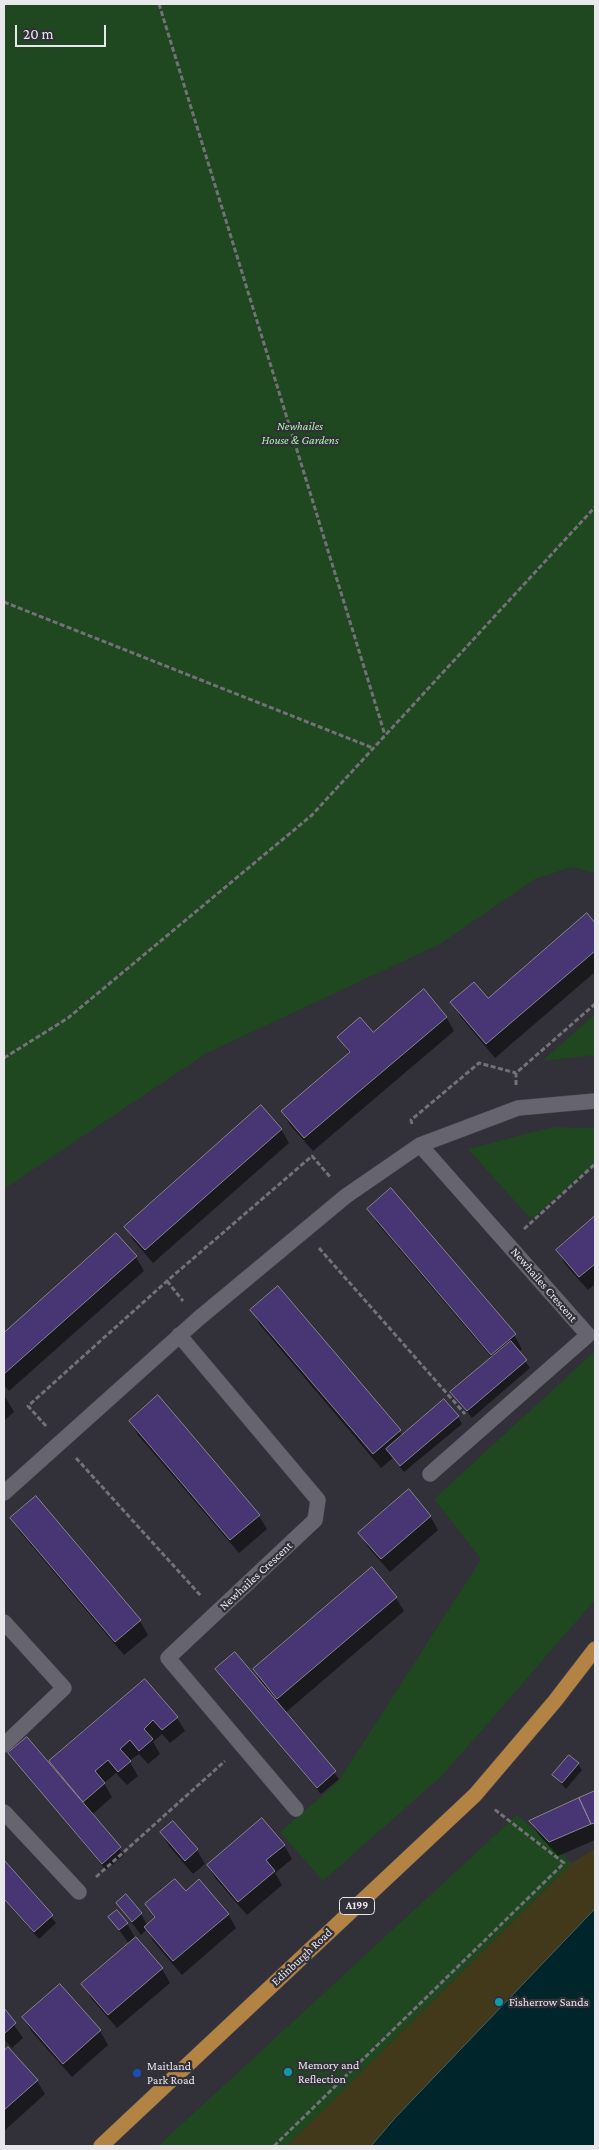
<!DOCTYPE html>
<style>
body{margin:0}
#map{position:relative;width:599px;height:2150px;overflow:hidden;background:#323038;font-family:"Crimson Pro",serif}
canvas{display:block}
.frame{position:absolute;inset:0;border:5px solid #e8e7ec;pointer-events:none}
.scale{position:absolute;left:15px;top:25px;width:91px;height:22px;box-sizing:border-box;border:2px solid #e8e7ec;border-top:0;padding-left:6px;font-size:15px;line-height:18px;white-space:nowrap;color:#e8e7ec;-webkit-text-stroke:4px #323038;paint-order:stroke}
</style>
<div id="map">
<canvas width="599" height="2150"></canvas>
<div class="frame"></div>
<div class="scale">20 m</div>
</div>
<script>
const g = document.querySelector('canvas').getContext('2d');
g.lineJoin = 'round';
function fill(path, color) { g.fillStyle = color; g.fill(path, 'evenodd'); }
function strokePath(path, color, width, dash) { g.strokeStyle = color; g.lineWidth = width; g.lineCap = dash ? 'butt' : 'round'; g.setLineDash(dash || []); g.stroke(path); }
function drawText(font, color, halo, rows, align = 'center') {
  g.font = font + ' "Crimson Pro",serif'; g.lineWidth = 4.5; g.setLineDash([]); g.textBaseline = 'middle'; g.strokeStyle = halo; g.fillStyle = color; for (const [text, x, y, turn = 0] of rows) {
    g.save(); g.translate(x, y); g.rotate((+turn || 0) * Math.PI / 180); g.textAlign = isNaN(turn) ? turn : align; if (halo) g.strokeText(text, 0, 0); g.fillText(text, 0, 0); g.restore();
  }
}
fill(new Path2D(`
 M4,4H595V873L572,867L535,879L440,944L207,1053L4,1189Z
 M595,1014V1055L542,1061Z
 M553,1127L595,1128V1164L531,1219L468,1149Z
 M595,1351V1600L443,1775L323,1881L280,1832L338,1782L481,1559L434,1499Z
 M517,1815L572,1863L287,2146H158Z`), '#1f4720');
fill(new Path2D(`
 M595,1848V2146H287L572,1863Z`), '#413919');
const water = new Path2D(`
 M595,1909V2146H371L396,2117Z`);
fill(water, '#00262b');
strokePath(water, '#466065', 1);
fill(new Path2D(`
 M587,915L595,925V972L495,1058L460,1016L452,1003L488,1000Z
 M446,1017L454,1031L313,1151L290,1125L282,1111L349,1054L339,1037L373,1034Z
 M281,1129L289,1143L153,1263L134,1241L126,1227Z
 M369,1209L514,1335L522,1349L519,1352L530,1368L472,1418L452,1393L492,1358L377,1223Z
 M595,1217V1284L588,1290L565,1264L557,1250Z
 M116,1235L136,1257L144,1271L9,1391L4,1385V1335Z
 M278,1288L403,1436L458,1417L462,1424L404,1472L393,1458L381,1468L260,1325L252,1311Z
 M4,1395L14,1412L4,1421Z
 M158,1397L259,1516L267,1529L239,1553L138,1435L130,1421Z
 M35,1497L140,1621L148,1635L124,1655L20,1532L12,1518Z
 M430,1516L438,1530L390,1572L368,1547L360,1533Z
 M396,1598L404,1611L285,1713L339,1779L321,1794L217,1669L264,1687L254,1670Z
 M145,1681L177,1718L185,1731L170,1743L162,1734L153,1742L160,1754L148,1764L139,1754L129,1761L138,1776L127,1785L116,1773L104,1783L112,1797L92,1815L124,1855L106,1870L9,1753L54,1770L50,1762Z
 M578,1764L582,1770L566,1789L554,1775Z
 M595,1792V1840L558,1856L539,1835L531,1822Z
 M161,1832L197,1850L205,1864L193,1874L169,1846Z
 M284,1845L292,1859L275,1873L282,1885L247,1915L216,1879L208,1866Z
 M4,1862L56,1923L39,1939L4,1900Z
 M185,1893L228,1914L236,1928L182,1975L153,1941L147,1929L141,1935L117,1903L141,1914L147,1925L155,1919L146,1905Z
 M110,1917L127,1924L136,1939L162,1969L170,1983L117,2028L91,1998L83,1984L129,1944Z
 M4,2010L23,2038L12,2048L4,2039Z
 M24,2018L100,2031L108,2045L72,2077L32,2032Z
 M8,2048L37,2081L45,2094L4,2131V2052Z`), '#0007');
const building = new Path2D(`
 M587,913L595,923V951L486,1044L450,1002L474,982L488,998Z
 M424,989L447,1017L304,1138L281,1111L350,1052L337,1037L360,1017L373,1032Z
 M261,1105L282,1129L145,1250L124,1227Z
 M391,1188L516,1334L491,1355L367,1209Z
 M595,1216V1264L579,1277L556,1250Z
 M116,1233L137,1256L4,1374V1333Z
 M278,1286L401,1430L373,1454L250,1310Z
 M511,1341L527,1360L467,1411L450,1392Z
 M158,1395L260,1515L230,1540L129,1421Z
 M444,1399L459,1416L400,1466L386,1449Z
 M409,1489L431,1516L381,1559L358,1533Z
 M36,1496L141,1620L115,1642L10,1518Z
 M372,1567L397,1597L277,1699L253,1669Z
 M235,1652L336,1771L317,1788L215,1669Z
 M145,1679L178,1717L162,1730L153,1720L144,1729L153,1739L139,1751L130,1740L120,1749L131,1761L118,1772L108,1760L95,1771L105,1783L83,1802L49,1761Z
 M27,1737L121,1847L102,1864L8,1753Z
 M569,1755L579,1763L562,1783L552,1775Z
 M595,1791V1823L591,1824L579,1798Z
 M579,1798L591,1824L549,1842L529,1821Z
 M262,1818L285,1845L266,1860L275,1871L238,1902L207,1865Z
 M173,1821L198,1849L185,1861L160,1832Z
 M4,1860L53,1915L34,1932L4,1899Z
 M175,1879L186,1891L199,1879L229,1914L173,1961L144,1927L155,1917L145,1904Z
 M126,1894L142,1913L132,1922L116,1903Z
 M117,1910L128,1923L119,1930L108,1917Z
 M136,1937L163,1968L108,2015L81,1984Z
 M60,1984L101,2030L63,2064L22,2017Z
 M4,2008L16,2023L4,2034Z
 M8,2047L38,2080L4,2110V2051Z`);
fill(building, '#483574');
strokePath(building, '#86848e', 1);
const street = new Path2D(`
 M420,1145L588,1335L430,1474
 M179,1335L318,1500L315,1520L168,1658L296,1809
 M4,1493L198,1319L346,1196L420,1145L518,1108L595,1101
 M4,1622L64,1688L4,1745
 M4,1812L79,1892`);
const primary = new Path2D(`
 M101,2146L475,1795L555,1701L595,1649`);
strokePath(street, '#504e54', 16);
strokePath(primary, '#504e54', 16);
strokePath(new Path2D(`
 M159,4L385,735
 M4,602L373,748
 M4,1058L68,1018L312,815L595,507
 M516,1085V1073L595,1004
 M412,1124L411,1120L479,1063L516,1073
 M524,1229L595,1164
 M319,1248L465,1414
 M167,1281L183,1301
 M46,1426L28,1406L167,1281L312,1156L331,1178
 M76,1458L201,1596
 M96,1877L225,1761
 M274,2146L564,1863L494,1809`), '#737178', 3, [5, 2.5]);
strokePath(street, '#66646e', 15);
strokePath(primary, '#b38343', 15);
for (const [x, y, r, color] of [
 [499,2002,5,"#0f9aa8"],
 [288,2072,5,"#0f9aa8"],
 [137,2073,5,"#1a4fb4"]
]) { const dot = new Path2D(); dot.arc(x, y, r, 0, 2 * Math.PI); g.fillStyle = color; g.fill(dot); strokePath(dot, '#323038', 2); }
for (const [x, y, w] of [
 [357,1906,35]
]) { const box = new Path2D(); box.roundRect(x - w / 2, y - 8.5, w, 17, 4); g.fillStyle = '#323038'; g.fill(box); strokePath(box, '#e8e7ec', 1); }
drawText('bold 11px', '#e8e7ec', null, [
 ["A199",357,1906]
]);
drawText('italic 12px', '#a5f6a5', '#323038', [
 ["Newhailes",300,426],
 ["House & Gardens",300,440]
]);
drawText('12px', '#e8e7ec', '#323038', [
 ["Newhailes Crescent",544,1285,49],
 ["Newhailes Crescent",256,1576,-43],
 ["Edinburgh Road",302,1957,-43]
]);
drawText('12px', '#e8e7ec', '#323038', [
 ["Fisherrow Sands",509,2002],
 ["Memory and",298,2065],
 ["Reflection",298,2079],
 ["Maitland",147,2066],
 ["Park Road",147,2080]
], 'left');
</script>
